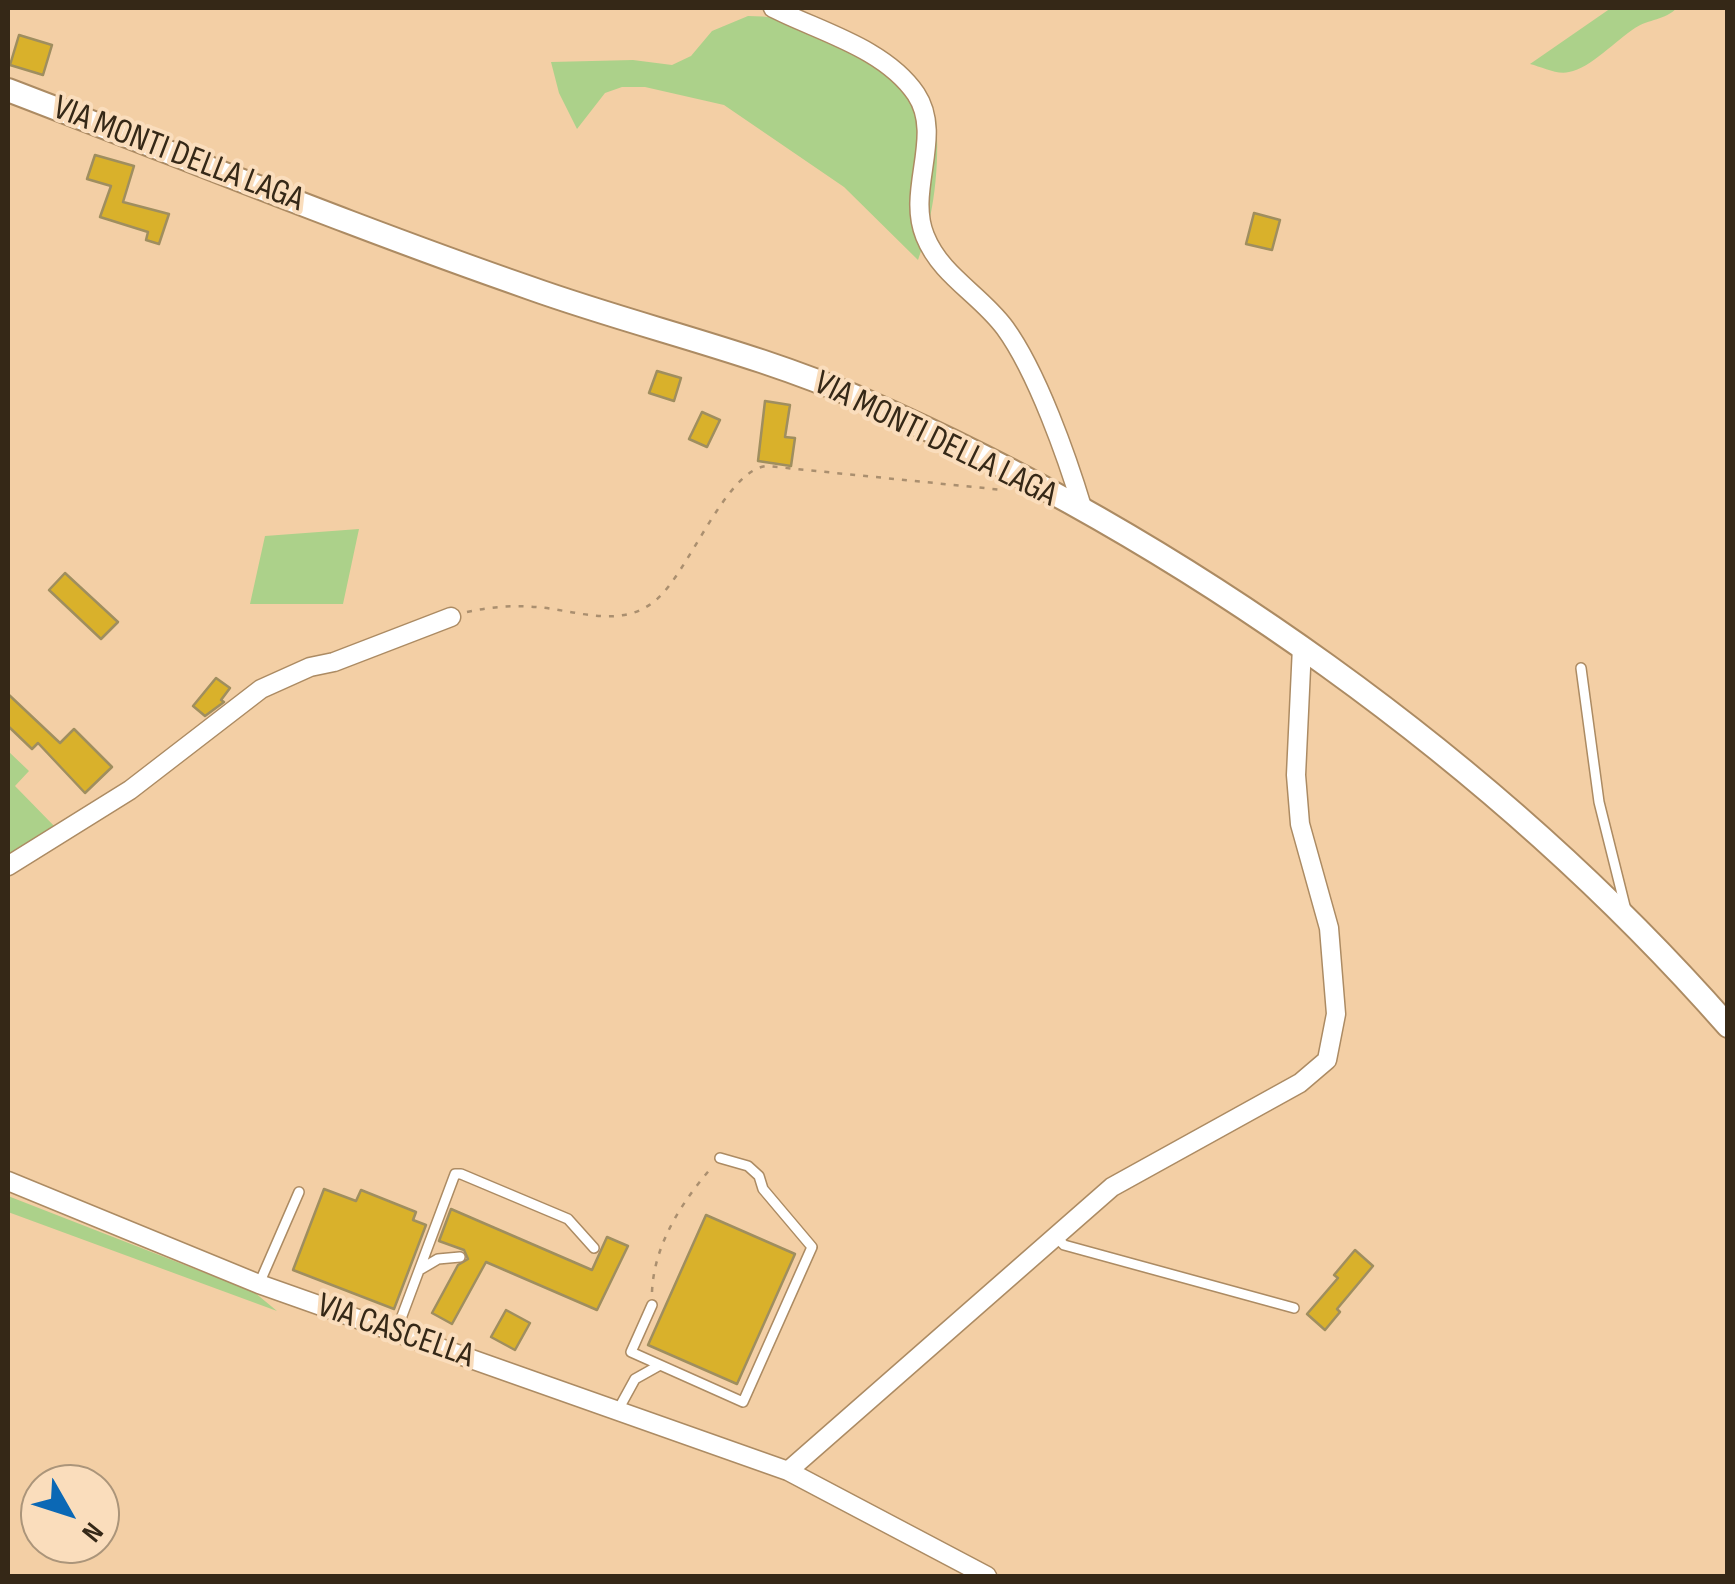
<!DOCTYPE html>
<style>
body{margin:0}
#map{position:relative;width:1735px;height:1584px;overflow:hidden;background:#f3cfa5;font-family:"Sofia Sans Condensed",sans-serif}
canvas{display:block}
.frame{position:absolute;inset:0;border:10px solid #352817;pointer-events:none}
.north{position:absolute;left:20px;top:1464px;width:100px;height:100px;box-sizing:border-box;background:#faddbc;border:2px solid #ab957a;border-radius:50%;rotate:129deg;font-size:28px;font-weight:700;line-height:40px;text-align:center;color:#352817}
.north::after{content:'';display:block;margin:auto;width:35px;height:45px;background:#0b68b5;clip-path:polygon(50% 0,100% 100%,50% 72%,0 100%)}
</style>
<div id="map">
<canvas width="1735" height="1584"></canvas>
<div class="frame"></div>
<div class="north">N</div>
</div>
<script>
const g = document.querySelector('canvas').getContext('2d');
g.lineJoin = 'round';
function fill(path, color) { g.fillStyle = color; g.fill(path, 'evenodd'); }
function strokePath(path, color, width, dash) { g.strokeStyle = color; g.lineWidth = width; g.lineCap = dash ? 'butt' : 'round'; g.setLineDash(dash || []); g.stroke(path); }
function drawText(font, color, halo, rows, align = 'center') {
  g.font = font + ' "Sofia Sans Condensed",sans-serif'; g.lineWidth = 8; g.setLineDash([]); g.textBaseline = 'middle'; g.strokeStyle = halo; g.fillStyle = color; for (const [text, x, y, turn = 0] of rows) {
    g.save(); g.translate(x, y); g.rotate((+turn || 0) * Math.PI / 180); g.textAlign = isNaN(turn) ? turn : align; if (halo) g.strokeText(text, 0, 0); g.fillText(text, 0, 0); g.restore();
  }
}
fill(new Path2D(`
 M1611,8H1677C1665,20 1649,19 1635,28C1616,40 1591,68 1569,72C1557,75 1542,67 1530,64Z
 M748,16C826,16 883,67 936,119C940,165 934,217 918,260L844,187L724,105L645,87H622L605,93L577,129L559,93L551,62L633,60L672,65L691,56L712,31Z
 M359,529L343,604H250L265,536Z
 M8,751L29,771L15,786L58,830L8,862Z
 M8,1196L254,1292L277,1311L8,1212Z`), '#acd18a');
const building = new Path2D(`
 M19,35L52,45L43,75L10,65Z
 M95,155L134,166L123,202L169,214L159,244L146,240L148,232L100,217L111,186L87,179Z
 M1254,213L1280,220L1272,250L1246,244Z
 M657,371L681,378L674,401L649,393Z
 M765,401L790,405L785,437L795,438L791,466L758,461Z
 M702,412L720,420L707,447L689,439Z
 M65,573L118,622L101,639L49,590Z
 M216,678L230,688L221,700L224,702L205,716L193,706Z
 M8,694L60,743L74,729L112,767L85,793L38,743L32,749L8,726Z
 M324,1189L356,1201L361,1190L416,1212L413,1220L426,1225L394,1309L293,1270Z
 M451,1209L592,1270L607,1237L628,1246L597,1310L486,1262L452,1324L432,1313L458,1265L468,1259L464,1250L439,1241Z
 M706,1215L795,1254L737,1384L648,1345Z
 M1355,1250L1373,1266L1337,1309L1340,1312L1325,1330L1307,1314L1338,1278L1334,1275Z
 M506,1310L530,1323L515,1350L491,1337Z`);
fill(building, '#d9b12b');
strokePath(building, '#9f8e5f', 2.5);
const service = new Path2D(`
 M1581,668L1599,802L1626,910
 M1055,1236L1064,1245L1294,1308
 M421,1269L438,1259L460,1257
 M259,1284L299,1192
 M652,1305L631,1352L743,1402L812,1247L763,1189L759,1176L748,1166L720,1158
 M396,1332L455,1174H461L568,1219L594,1248
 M618,1410L635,1379L660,1365`);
const minor = new Path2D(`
 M773,8C818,31 885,48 916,94C944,136 906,190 925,236C941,276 980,294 1005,328C1037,372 1067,457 1083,510
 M8,866L130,790L261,689L310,667L334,662L451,617
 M8,1181L259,1284L788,1471L987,1576
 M788,1471L1112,1187L1300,1083L1327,1060L1336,1014L1329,928L1300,824L1296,775L1302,647`);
const tertiary = new Path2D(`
 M8,90C181,156 354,227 530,288C639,327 754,352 861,399C1182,539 1496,762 1728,1026`);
strokePath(service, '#ac8b63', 12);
strokePath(minor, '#ac8b63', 21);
strokePath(tertiary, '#ac8b63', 26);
strokePath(new Path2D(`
 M467,612C490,607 512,605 536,607C576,610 621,630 656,600C690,571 726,469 767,466L1003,490
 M652,1292C654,1244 682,1202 712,1167`), '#aa8f6f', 2.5, [5, 8]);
strokePath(service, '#fff', 9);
strokePath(minor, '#fff', 18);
strokePath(tertiary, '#fff', 22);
drawText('35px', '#352817', '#faddbc', [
 ["VIA MONTI DELLA LAGA",178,155,21],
 ["VIA MONTI DELLA LAGA",935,440,26],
 ["VIA CASCELLA",395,1332,19]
]);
</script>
